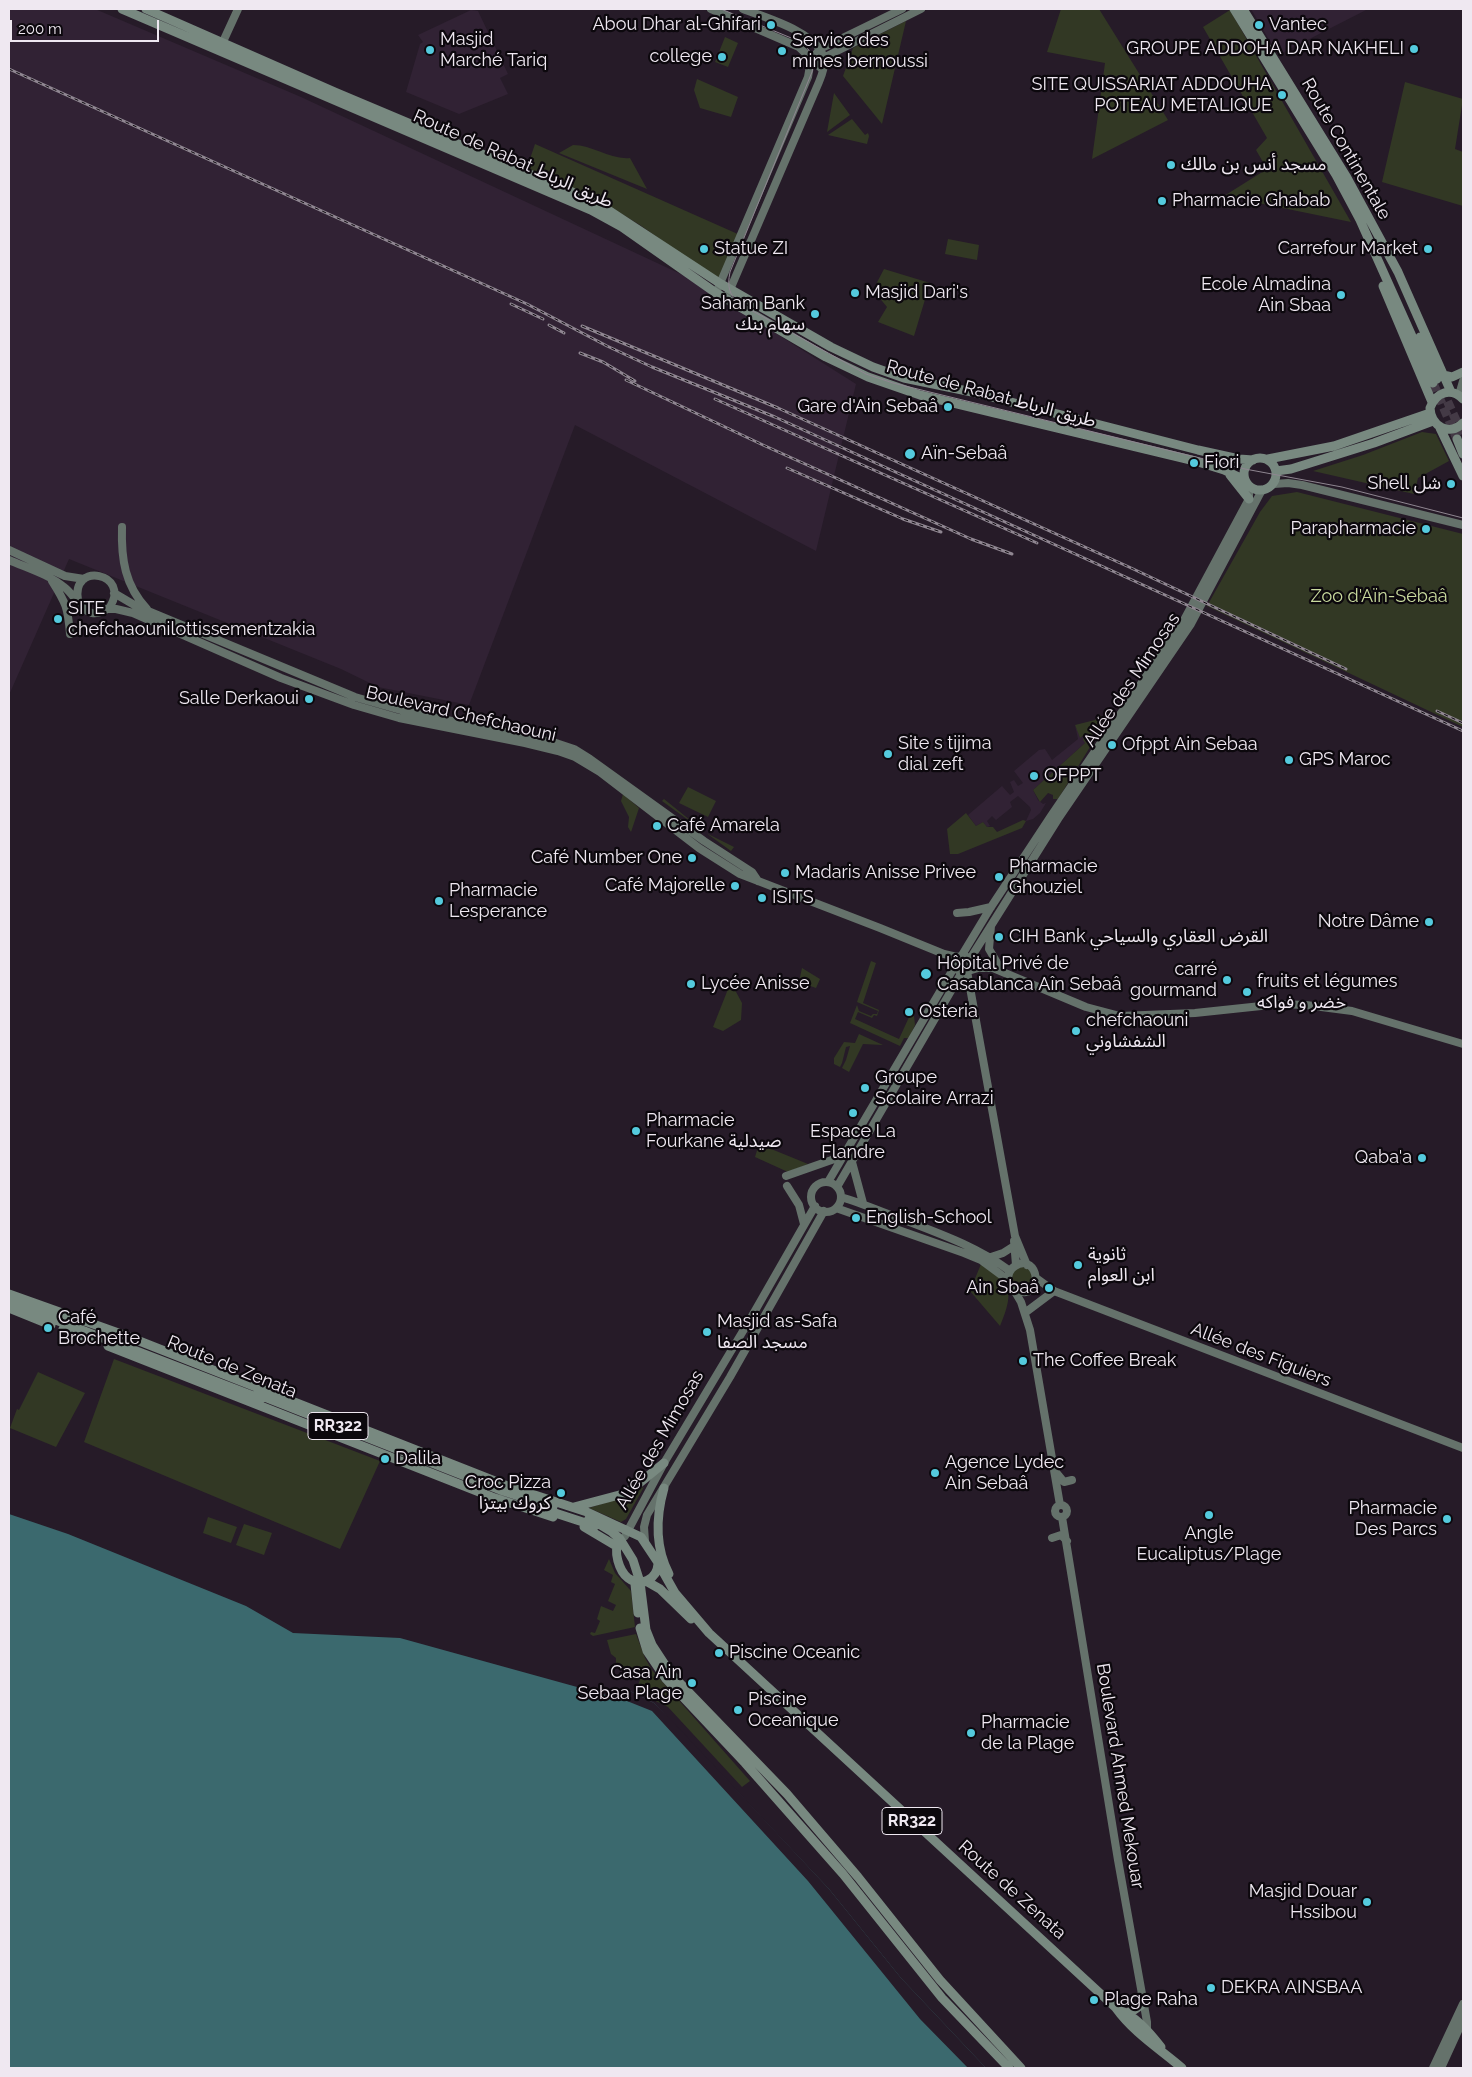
<!DOCTYPE html>
<meta charset="utf-8">
<style>
body{margin:0}
#map{position:relative;width:1472px;height:2077px;overflow:hidden;background:#261b28;font-family:Raleway,sans-serif}
canvas{display:block}
.frame{position:absolute;inset:0;border:10px solid #efe8f1;pointer-events:none}
.scale{position:absolute;left:10px;top:20px;width:149px;height:22px;box-sizing:border-box;border:2px solid #efe8f1;border-top:0;padding-left:6px;font-size:15px;line-height:18px;white-space:nowrap;color:#efe8f1;-webkit-text-stroke:4px #0c080d;paint-order:stroke}
</style>
<div id="map">
<canvas width="1472" height="2077"></canvas>
<div class="frame"></div>
<div class="scale">200 m</div>
</div>
<script>
const g = document.querySelector('canvas').getContext('2d');
g.lineJoin = 'round';
function fill(path, color) { g.fillStyle = color; g.fill(path, 'evenodd'); }
function strokePath(path, color, width, dash) { g.strokeStyle = color; g.lineWidth = width; g.lineCap = dash ? 'butt' : 'round'; g.setLineDash(dash || []); g.stroke(path); }
function drawText(font, color, halo, rows, align = 'center') {
  g.font = font + ' Raleway,"Noto Sans Arabic",sans-serif'; g.lineWidth = 4.5; g.setLineDash([]); g.textBaseline = 'middle'; g.strokeStyle = halo; g.fillStyle = color; for (const [text, x, y, turn = 0] of rows) {
    g.save(); g.translate(x, y); g.rotate((+turn || 0) * Math.PI / 180); g.textAlign = isNaN(turn) ? turn : align; if (halo) g.strokeText(text, 0, 0); g.fillText(text, 0, 0); g.restore();
  }
}
fill(new Path2D(`
 M9,9H95L301,97L685,276L856,384L816,551L575,425L469,705L378,687L341,669L69,559L9,695Z
 M1251,9H1368L1278,55Z
 M471,10L478,11L508,74L500,78L508,94L459,114L406,92L420,44L423,42L418,35Z
 M1075,725L1080,737L1085,735V743L1033,790L1038,800L1043,804L1046,803L1040,813L1033,819L1026,821L1031,810L1030,807L1018,796L1010,802L1012,807L996,820L992,816L987,821L990,826L987,827L983,822L976,826L968,815L1002,786L1010,795L1014,792L1010,782L1014,780L1018,786L1023,783L1014,771L1039,750L1045,749L1052,760L1078,739Z`), '#312234');
fill(new Path2D(`
 M1061,9H1099L1168,120L1092,159L1105,63L1047,52Z
 M1230,10L1351,222L1224,196L1267,169L1256,150L1267,138L1203,27Z
 M906,21L882,124L843,76L853,48Z
 M725,37L738,43L728,67L715,62Z
 M697,79L738,97L731,117L700,108L694,90Z
 M1405,82L1463,99L1455,149L1463,152V206L1382,182Z
 M834,93L850,115L827,132Z
 M852,119L865,135L868,133L869,136L867,144L828,135Z
 M535,144L740,235L720,282L640,225L607,205L527,168Z
 M573,145C593,145 610,160 630,158L647,189L559,153Z
 M948,239L979,245L977,260L945,254Z
 M884,269L930,283L914,336L878,322L887,307L873,290Z
 M1422,432L1436,434L1449,461L1418,478L1414,494L1313,471L1363,455Z
 M1297,492L1463,534V727L1207,606L1260,512L1272,496Z
 M1099,714L1106,721L1058,799H1053V795L1048,793L1040,802L1033,790L1085,743L1083,740L1084,735L1080,738L1075,725L1095,720Z
 M688,787L716,801L708,817L679,803Z
 M623,794L639,808L631,832L628,827L629,817L621,801Z
 M664,799L706,833L734,847L731,851L662,801Z
 M966,813L976,826L983,822L987,827H993L997,832L1023,820L1026,821L1022,828L958,854H950L947,829Z
 M871,961L876,963L863,1003L879,1010L877,1016L874,1015L872,1018L858,1012L855,1019L899,1039L910,1015L914,1016L915,1025C913,1029 911,1035 908,1038H904L900,1046L850,1023L857,1005L859,1011L871,1016L873,1014H877L878,1011L857,1002Z
 M802,968L820,979L816,988L799,982Z
 M732,979L735,984V990L742,1003L741,1020L723,1031L713,1027Z
 M859,1034L883,1045L863,1044L849,1072L842,1068L846,1060L850,1046L846,1047L842,1063L840,1067L834,1064V1058L844,1042L855,1043Z
 M759,1144L808,1164L788,1172L755,1157Z
 M981,1264C988,1268 996,1272 1001,1277C1015,1291 1006,1311 1000,1326L970,1291Z
 M1011 1278a11 11 0 1 1 22 0a11 11 0 1 1-22 0Z
 M114,1359L380,1461L340,1549L84,1442Z
 M38,1372L85,1393L56,1447L10,1428L17,1409L19,1410Z
 M644,1487L626,1519L621,1522L589,1508L614,1500Z
 M208,1517L237,1527L231,1543L203,1533Z
 M244,1524L272,1533L264,1555L236,1545Z
 M609,1559L615,1573L631,1591L635,1627L593,1636L590,1634L591,1632L595,1633L600,1621L597,1619L601,1606L613,1611L616,1605L608,1601L615,1584L611,1582L613,1575L604,1570Z
 M636,1634L645,1658L652,1670L750,1781L742,1787L668,1707L635,1691L640,1680L639,1674L616,1663V1658L611,1654L607,1640Z`), '#323824');
fill(new Path2D(`
 M9,1514L68,1534L246,1606L293,1633L400,1638L606,1695L628,1690L654,1703L829,1889L901,1978L986,2068H9Z`), '#3b696e');
fill(new Path2D(`
 M628,1690L654,1703L675,1724L829,1889L901,1978L986,2068H968L920,2019L808,1881L652,1711L622,1699Z`), '#261b28');
strokePath(new Path2D(`
 M1433,383L1457,439
 M1442,389L1463,436`), '#443a46', 9, [9, 4.5]);
strokePath(new Path2D(`
 M711,9L799,47L823,70
 M221,46L238,9
 M821,59L921,9
 M716,293L808,77L811,60L820,49L902,9
 M726,299L819,82C822,75 825,67 824,59C820,33 764,17 743,9
 M1459,395L1463,381
 M1274,484L1288,483L1302,485L1463,525
 M122,527C121,559 125,586 147,609
 M9,550L65,576L84,579
 M9,560C27,568 48,574 64,587C74,594 80,610 92,613C99,614 105,611 110,607C131,573 71,561 78,600
 M52,581C66,603 68,608 70,634
 M114,593L136,606L355,697L404,711L556,743L574,749L590,759L704,841L752,872L758,881
 M107,609H116L133,613L281,678L354,705L399,718L525,743L558,751L575,757L600,772L699,848L740,874L880,928L944,954L957,957
 M957,913L969,912L991,907
 M991,926L989,949L1002,971
 M962,955L991,907L1051,816L1183,622L1249,499V486
 M970,959L1058,819L1191,624L1262,490
 M970,960L984,962L993,968
 M969,970L971,965L970,959L964,955L957,957L955,965L959,971L965,972L978,968H993L1086,1007L1120,1016L1195,1013L1280,1004L1306,1005L1352,1011L1463,1044
 M967,971L1015,1236L1027,1265
 M852,1162L863,1203
 M786,1176L843,1156
 M828,1182L955,966
 M811 1197a15 15 0 1 1 30 0a15 15 0 1 1-30 0Z
 M787,1186L799,1205L804,1224
 M837,1187L962,972
 M841,1197C861,1203 880,1211 899,1218C938,1233 976,1246 1010,1271
 M836,1208L964,1253L981,1260L1008,1280
 M1014,1241L1016,1265
 M991,1257L1003,1253L1014,1246
 M1036,1278L1054,1291L1463,1448
 M1015,1290C1046,1303 1039,1251 1015,1266C1010,1269 1008,1274 1008,1280L1021,1302L1030,1330L1060,1505
 M1026,1312L1054,1291
 M1055,1471L1064,1482L1072,1480
 M1055 1511a6 6 0 1 1 12 0a6 6 0 1 1-12 0Z
 M1062,1517L1118,1860L1147,2022V2035
 M625,1536L664,1463L752,1316L815,1206
 M1052,1538L1061,1535L1067,1541
 M645,1541L644,1527L647,1515L730,1377L824,1211
 M1433,2068L1463,2004
 M1441,2068L1463,2020`), '#65726b', 8);
strokePath(new Path2D(`
 M122,9L591,210L622,227L716,293L826,357L868,377L920,395L1195,461L1224,470L1245,480
 M146,9L335,92L572,192L605,208L721,284L831,347L873,367L904,378L972,392L1198,450L1239,459L1253,460
 M1234,9L1336,175L1360,220L1433,383
 M1243,9L1346,176L1398,272L1451,392
 M1383,286L1432,402
 M1420,337L1437,379
 M1443,375L1452,377L1463,372
 M1463,399C1451,387 1436,392 1430,408C1431,426 1449,437 1463,423
 M1440,428L1463,476
 M1457,439L1463,454
 M1244 474a16 16 0 1 1 32 0a16 16 0 1 1-32 0Z
 M1268,459L1334,446L1430,413
 M1276,471L1291,469L1374,443L1433,421
 M1230,475L1249,499
 M9,1294L124,1335L510,1487L587,1512L641,1537L657,1561L675,1593L709,1633L1116,2008C1134,2033 1160,2049 1182,2068
 M9,1302L261,1399
 M9,1308L51,1325
 M63,1329L91,1339
 M108,1346L492,1497L553,1517
 M257,1394L503,1491L553,1507
 M664,1488C656,1516 655,1547 669,1574
 M574,1507L623,1494L637,1485L664,1463
 M546,1510L595,1526
 M589,1518L612,1532L620,1539L633,1560L640,1582L646,1630L652,1645L671,1674L787,1794L858,1877L940,1980L1021,2068
 M584,1527L616,1546
 M619,1542C613,1551 619,1571 628,1578C641,1588 657,1579 658,1564
 M646,1581L660,1589L691,1619
 M635,1584L638,1613
 M640,1628L647,1651L666,1679L745,1763L843,1874L942,1998L1009,2068
 M1117,2009C1135,2015 1150,2033 1161,2047
 M1127,2013L1134,2010L1144,2003`), '#788980', 9);
strokePath(new Path2D(`
 M721,9L801,42C812,52 816,58 812,72L730,272C727,287 729,295 740,304L866,374L893,383L1245,469L1342,487L1463,518`), '#8f8691', 1);
const rail = new Path2D(`
 M9,69L527,304L607,346L652,367L775,417L1463,731
 M511,304L543,319
 M549,325L564,333
 M582,326L778,408L1129,567L1346,669
 M580,353L603,362L635,381
 M626,380L763,445L971,539L1012,554
 M715,399L1037,543
 M787,468L903,519L941,532
 M1437,711L1463,723`);
strokePath(rail, '#8f8691', 3);
strokePath(rail, '#0c080d', 1, [4]);
for (const [x, y, r, color] of [
 [771,25,5,"#54cadd"],
 [1259,25,5,"#54cadd"],
 [1414,49,5,"#54cadd"],
 [430,50,5,"#54cadd"],
 [782,51,5,"#54cadd"],
 [722,57,5,"#54cadd"],
 [1282,95,5,"#54cadd"],
 [1171,165,5,"#54cadd"],
 [1162,201,5,"#54cadd"],
 [704,249,5,"#54cadd"],
 [1428,249,5,"#54cadd"],
 [855,293,5,"#54cadd"],
 [1341,295,5,"#54cadd"],
 [815,314,5,"#54cadd"],
 [948,407,5,"#54cadd"],
 [910,454,6,"#54cadd"],
 [1194,463,5,"#54cadd"],
 [1451,484,5,"#54cadd"],
 [1426,529,5,"#54cadd"],
 [58,619,5,"#54cadd"],
 [309,699,5,"#54cadd"],
 [1112,745,5,"#54cadd"],
 [888,754,5,"#54cadd"],
 [1289,760,5,"#54cadd"],
 [1034,776,5,"#54cadd"],
 [657,826,5,"#54cadd"],
 [692,858,5,"#54cadd"],
 [785,873,5,"#54cadd"],
 [999,877,5,"#54cadd"],
 [735,886,5,"#54cadd"],
 [762,898,5,"#54cadd"],
 [439,901,5,"#54cadd"],
 [1429,922,5,"#54cadd"],
 [999,937,5,"#54cadd"],
 [926,974,6,"#54cadd"],
 [1227,980,5,"#54cadd"],
 [691,984,5,"#54cadd"],
 [1247,992,5,"#54cadd"],
 [909,1012,5,"#54cadd"],
 [1076,1031,5,"#54cadd"],
 [865,1088,5,"#54cadd"],
 [853,1113,5,"#54cadd"],
 [636,1131,5,"#54cadd"],
 [1422,1158,5,"#54cadd"],
 [856,1218,5,"#54cadd"],
 [1078,1265,5,"#54cadd"],
 [1049,1288,5,"#54cadd"],
 [48,1328,5,"#54cadd"],
 [707,1332,5,"#54cadd"],
 [1023,1361,5,"#54cadd"],
 [385,1459,5,"#54cadd"],
 [935,1473,5,"#54cadd"],
 [561,1493,5,"#54cadd"],
 [1209,1515,5,"#54cadd"],
 [1447,1519,5,"#54cadd"],
 [719,1653,5,"#54cadd"],
 [692,1683,5,"#54cadd"],
 [738,1710,5,"#54cadd"],
 [971,1733,5,"#54cadd"],
 [1367,1902,5,"#54cadd"],
 [1211,1988,5,"#54cadd"],
 [1094,2000,5,"#54cadd"]
]) { const dot = new Path2D(); dot.arc(x, y, r, 0, 2 * Math.PI); g.fillStyle = color; g.fill(dot); strokePath(dot, '#0c080d', 2); }
for (const [x, y, w] of [
 [338,1426,60],
 [912,1821,60]
]) { const box = new Path2D(); box.roundRect(x - w / 2, y - 13.5, w, 27, 4); g.fillStyle = '#0c080d'; g.fill(box); strokePath(box, '#efe8f1', 1); }
drawText('bold 16px', '#efe8f1', null, [
 ["RR322",338,1426],
 ["RR322",912,1821]
]);
drawText('18px', '#efe8f1', '#0c080d', [
 ["Abou Dhar al-Ghifari",761,25,"right"],
 ["Vantec",1269,25],
 ["Masjid",440,40],
 ["Marché Tariq",440,61],
 ["Service des",792,41],
 ["mines bernoussi",792,62],
 ["GROUPE ADDOHA DAR NAKHELI",1404,49,"right"],
 ["college",712,57,"right"],
 ["SITE QUISSARIAT ADDOUHA",1272,85,"right"],
 ["POTEAU METALIQUE",1272,106,"right"],
 ["مسجد أنس بن مالك",1181,165],
 ["Pharmacie Ghabab",1172,201],
 ["Statue ZI",714,249],
 ["Carrefour Market",1418,249,"right"],
 ["Ecole Almadina",1331,285,"right"],
 ["Ain Sbaa",1331,306,"right"],
 ["Masjid Dari's",865,293],
 ["Saham Bank",805,304,"right"],
 ["سهام بنك",805,325,"right"],
 ["Gare d'Ain Sebaâ",938,407,"right"],
 ["Aïn-Sebaâ",921,454],
 ["Fiori",1204,463],
 ["Shell شل",1441,484,"right"],
 ["Parapharmacie",1416,529,"right"],
 ["SITE",68,609],
 ["chefchaounilottissementzakia",68,630],
 ["Salle Derkaoui",299,699,"right"],
 ["Site s tijima",898,744],
 ["dial zeft",898,765],
 ["Ofppt Ain Sebaa",1122,745],
 ["GPS Maroc",1299,760],
 ["OFPPT",1044,776],
 ["Café Amarela",667,826],
 ["Café Number One",682,858,"right"],
 ["Pharmacie",1009,867],
 ["Ghouziel",1009,888],
 ["Madaris Anisse Privee",795,873],
 ["Café Majorelle",725,886,"right"],
 ["Pharmacie",449,891],
 ["Lesperance",449,912],
 ["ISITS",772,898],
 ["Notre Dâme",1419,922,"right"],
 ["CIH Bank القرض العقاري والسياحي",1009,937],
 ["Hôpital Privé de",937,964],
 ["Casablanca Aîn Sebaâ",937,985],
 ["carré",1217,970,"right"],
 ["gourmand",1217,991,"right"],
 ["fruits et légumes",1257,982],
 ["خضر و فواكه",1257,1003],
 ["Lycée Anisse",701,984],
 ["Osteria",919,1012],
 ["chefchaouni",1086,1021],
 ["الشفشاوني",1086,1042],
 ["Groupe",875,1078],
 ["Scolaire Arrazi",875,1099],
 ["Pharmacie",646,1121],
 ["Fourkane صيدلية",646,1142],
 ["Espace La",853,1132,"center"],
 ["Flandre",853,1153,"center"],
 ["Qaba'a",1412,1158,"right"],
 ["English-School",866,1218],
 ["ثانوية",1088,1255],
 ["ابن العوام",1088,1276],
 ["Ain Sbaâ",1039,1288,"right"],
 ["Café",58,1318],
 ["Brochette",58,1339],
 ["Masjid as-Safa",717,1322],
 ["مسجد الصفا",717,1343],
 ["The Coffee Break",1033,1361],
 ["Dalila",395,1459],
 ["Agence Lydec",945,1463],
 ["Ain Sebaâ",945,1484],
 ["Croc Pizza",551,1483,"right"],
 ["كروك بيتزا",551,1504,"right"],
 ["Pharmacie",1437,1509,"right"],
 ["Des Parcs",1437,1530,"right"],
 ["Angle",1209,1534,"center"],
 ["Eucaliptus/Plage",1209,1555,"center"],
 ["Piscine Oceanic",729,1653],
 ["Casa Ain",682,1673,"right"],
 ["Sebaa Plage",682,1694,"right"],
 ["Piscine",748,1700],
 ["Oceanique",748,1721],
 ["Pharmacie",981,1723],
 ["de la Plage",981,1744],
 ["Masjid Douar",1357,1892,"right"],
 ["Hssibou",1357,1913,"right"],
 ["DEKRA AINSBAA",1221,1988],
 ["Plage Raha",1104,2000]
], 'left');
drawText('18px', '#efe8f1', '#0c080d', [
 ["Route Continentale",1346,149,60],
 ["Route de Rabat طريق الرباط",513,159,24],
 ["Route de Rabat طريق الرباط",991,394,15],
 ["Allée des Mimosas",1132,680,-56],
 ["Boulevard Chefchaouni",461,714,13],
 ["Allée des Figuiers",1261,1355,21],
 ["Route de Zenata",232,1367,22],
 ["Allée des Mimosas",660,1440,-60],
 ["Boulevard Ahmed Mekouar",1120,1776,81],
 ["Route de Zenata",1012,1890,42]
]);
drawText('18px', '#c9da9e', '#0c080d', [
 ["Zoo d'Aïn-Sebaâ",1379,597]
]);
</script>
